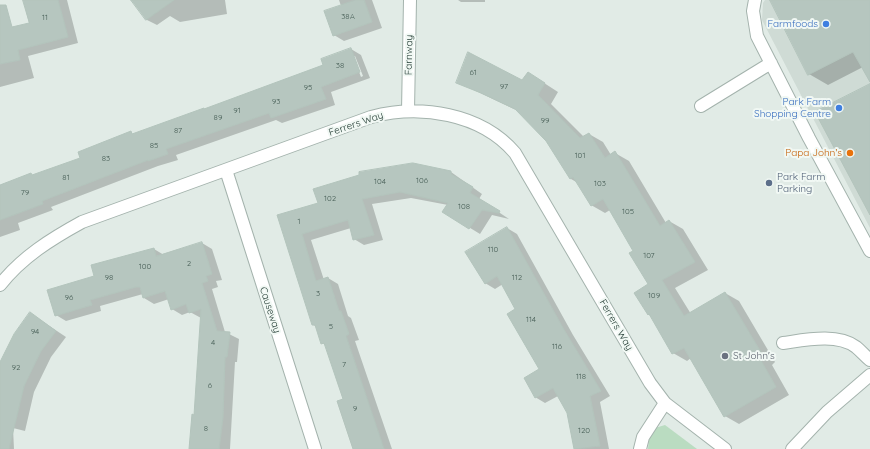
<!DOCTYPE html>
<style>
body{margin:0}
canvas{display:block;background:#e1ebe6}
</style>
<canvas width="870" height="449"></canvas>
<script>
const g = document.querySelector('canvas').getContext('2d');
g.lineJoin = 'round';
function fillPath(path, color) {
  g.fillStyle = color;
  g.fill(path, 'evenodd');
}
function strokePath(path, color, width, dash) {
  g.strokeStyle = color;
  g.lineWidth = width;
  g.lineCap = dash ? 'butt' : 'round';
  g.setLineDash(dash || []);
  g.stroke(path);
}
function write(font, color, halo, rows, align = 'center') {
  g.font = font + ' Quicksand,sans-serif';
  g.lineWidth = 4;
  g.setLineDash([]);
  g.textBaseline = 'middle';
  g.strokeStyle = halo;
  g.fillStyle = color;
  for (const [text, x, y, turn = 0] of rows) {
    g.save();
    g.translate(x, y);
    g.rotate((+turn || 0) * Math.PI / 180);
    g.textAlign = isNaN(turn) ? turn : align;
    if (halo) g.strokeText(text, 0, 0);
    g.fillText(text, 0, 0);
    g.restore();
  }
}
fillPath(new Path2D(`
 M765,0H870V228L762,20L763,3Z`), '#cfdbd5');
fillPath(new Path2D(`
 M665,425L697,449H648L649,440L655,428Z`), '#badcc1');
fillPath(new Path2D(`
 M23,0H67L78,43L28,56L34,78L0,87V32L30,24Z
 M132,0H225L227,14L180,22L170,16L157,25L147,20Z
 M339,0H372L382,28L344,41L334,35L341,6Z
 M458,0H485V2H461Z
 M781,0H870V80L863,67L828,85L809,74Z
 M351,49L361,55L370,78L331,92L335,105L282,123L276,120L176,155L178,160L158,166L51,207L53,210L18,223L20,230L0,237V194L81,159L131,133L134,135L205,110L324,65ZM353,56H355L363,76L361,77Z
 M541,81L558,92L551,104L584,137L589,134L603,142L611,155L615,153L629,161L666,223L669,221L683,229L708,270L675,288L691,314L725,293L739,301L775,362L772,365L789,395L739,424L725,416L691,358L687,361L673,353L651,316L648,314L649,285L635,251L610,210L605,213L591,205L578,183L571,179L547,140L518,111L457,82Z
 M451,172L482,194L479,199L509,219L492,215L480,234L444,212L448,205L411,198L372,204L383,240L364,245L354,239L351,228L311,240L324,280L328,278L338,284L348,316L351,318L359,340L355,341L392,449H354L344,400L326,345L322,343L316,326L313,325L279,215Z
 M507,228L517,234L573,335L610,396L600,402L609,449H575L568,413L558,396L545,403L535,397L541,370L516,309L503,284L495,289L485,283Z
 M202,243L212,249L222,280L216,281L218,287L212,289L225,332L239,339L237,362H235L230,449H190L195,416L201,318L190,312L182,315L172,309L169,299L154,304L144,298L143,294L100,306L101,311L66,321L56,315L95,276L154,249L164,255Z
 M30,313L66,337L51,357L34,392L25,431L13,428L14,449H0V364Z`), '#0003');
const building = new Path2D(`
 M23,0H58L68,37L18,50L20,60L0,64V5H6L12,27L29,23Z
 M131,0H174L146,20Z
 M356,0H364L372,22L333,36L324,11Z
 M770,0H870V82L853,52L808,75Z
 M351,48L360,72L321,87L326,99L271,118L269,113L166,149L168,154L148,161V160L42,201L43,204L0,220V185L31,173L32,175L80,158L78,152L131,131L132,134L204,108V109L323,65L321,59Z
 M468,52L522,80L528,72L545,83L538,95L580,138L589,133L605,158L615,151L660,226L669,220L695,262L662,280L684,316L725,292L762,354L759,357L776,387L724,417L684,348L672,354L649,314L648,315L634,293L648,284L629,253L633,251L603,199L591,206L573,177L570,179L546,141L515,109L481,93L456,83Z
 M870,84V215L815,112Z
 M413,163L451,171V174L473,187L470,193L500,211L499,213L482,210L469,229L442,212L448,203L400,192L362,199L374,235L353,240L348,220L302,234L316,281L328,277L339,311H341L349,334L346,336L384,449H353L337,401L343,399L324,343L321,344L315,325H312L277,215L318,203L313,189L359,175V172Z
 M507,227L563,328L601,391L590,396L600,446L574,449L567,413L553,388L535,398L524,378L539,369L507,314L515,309L497,276L485,284L465,252Z
 M202,242L212,274L206,276L208,281L202,283L217,331L230,332L227,357H225L223,417L219,449H189L192,414L194,415L201,309L189,313L186,304L171,310L165,291L143,298L140,287H136L90,300L92,305L55,316L47,290L94,276L91,265L154,248L156,256Z
 M30,312L56,331L41,351L24,386L9,449H0V362L14,334Z`);
fillPath(building, '#b6c6bf');
strokePath(building, '#b3c4bc', 1);
const minor = new Path2D(`
 M755,0L753,11L757,36L809,138L870,251
 M701,106L771,63
 M408,111L410,0
 M226,170L315,449
 M0,285C22,257 51,239 82,222L371,117C420,104 481,113 515,153L650,383L665,403L725,449
 M783,343C805,340 837,333 856,347C861,351 865,356 870,360
 M640,449L643,437L665,403
 M792,449L827,412L870,375`);
strokePath(minor, '#a4b3ad', 14);
strokePath(minor, '#fff', 12);
for (const [x, y, r, color] of [
 [826,24,4,"#3f7fe0"],
 [839,108,4,"#3f7fe0"],
 [850,153,4,"#e8710a"],
 [769,183,4,"#5c6f8a"],
 [725,356,4,"#6b7280"]
]) {
  const dot = new Path2D();
  dot.arc(x, y, r, 0, 2 * Math.PI);
  g.fillStyle = color;
  g.fill(dot);
  strokePath(dot, '#f1f8f4', 1.5);
}
write('8px', '#475e56', null, [
 ["38A",348,17],
 ["11",45,18],
 ["38",340,66],
 ["61",473,73],
 ["97",504,87],
 ["95",308,88],
 ["93",276,102],
 ["91",237,111],
 ["89",218,118],
 ["99",545,121],
 ["87",178,131],
 ["85",154,146],
 ["101",580,156],
 ["83",106,159],
 ["81",66,178],
 ["106",422,181],
 ["104",380,182],
 ["103",600,184],
 ["79",25,193],
 ["102",330,199],
 ["108",464,207],
 ["105",628,212],
 ["1",299,222],
 ["110",493,250],
 ["107",649,256],
 ["2",189,264],
 ["100",145,267],
 ["98",109,278],
 ["112",517,278],
 ["3",318,294],
 ["109",654,296],
 ["96",69,298],
 ["114",531,320],
 ["5",331,327],
 ["94",35,332],
 ["4",213,343],
 ["116",557,347],
 ["7",344,365],
 ["92",16,368],
 ["118",581,377],
 ["6",210,386],
 ["9",355,409],
 ["8",206,429],
 ["120",584,431]
]);
write('10px', '#366cbe', '#f1f8f4', [
 ["Farmfoods",818,24],
 ["Park Farm",831,102],
 ["Shopping Centre",831,114]
], 'right');
write('10px', '#223b33', '#f1f8f4', [
 ["Farnway",409,55,-89],
 ["Ferrers Way",356,124,-19],
 ["Causeway",270,310,72],
 ["Ferrers Way",616,325,60]
]);
write('10px', '#c56008', '#f1f8f4', [
 ["Papa John's",842,153]
], 'right');
write('10px', '#4e5e75', '#f1f8f4', [
 ["Park Farm",777,177],
 ["Parking",777,189]
], 'left');
write('10px', '#5b616d', '#f1f8f4', [
 ["St John's",733,356]
], 'left');
</script>
